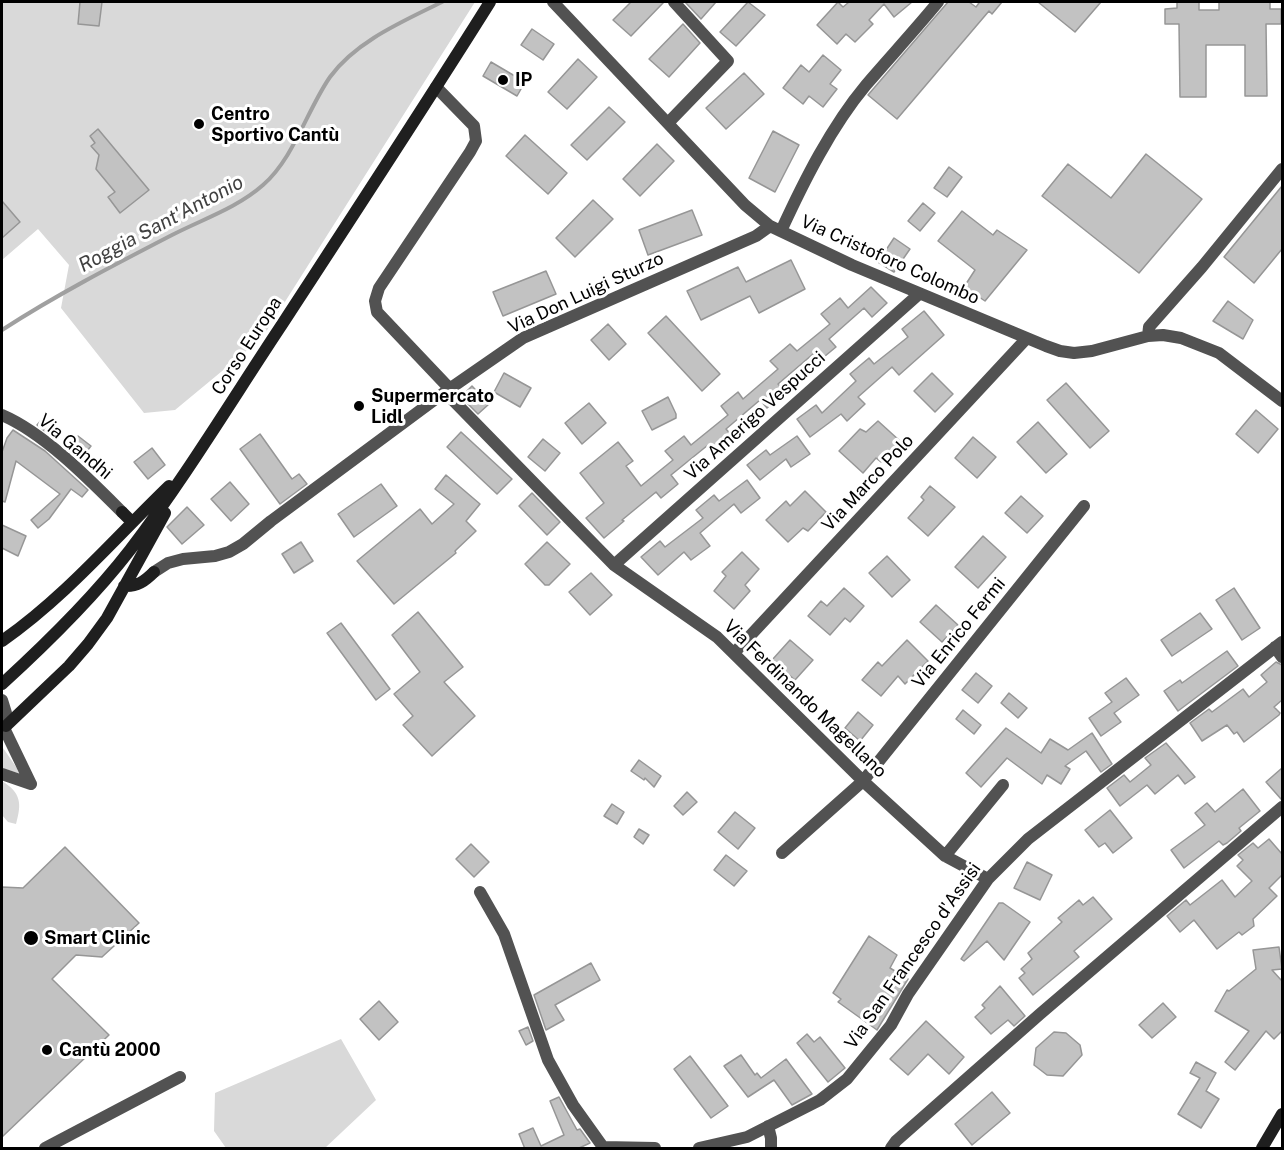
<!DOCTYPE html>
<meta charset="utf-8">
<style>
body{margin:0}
#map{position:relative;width:1284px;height:1150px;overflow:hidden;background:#fff;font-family:"Public Sans",sans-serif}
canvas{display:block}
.frame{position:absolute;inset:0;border:3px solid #000;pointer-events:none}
</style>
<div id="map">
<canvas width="1284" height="1150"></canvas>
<div class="frame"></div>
</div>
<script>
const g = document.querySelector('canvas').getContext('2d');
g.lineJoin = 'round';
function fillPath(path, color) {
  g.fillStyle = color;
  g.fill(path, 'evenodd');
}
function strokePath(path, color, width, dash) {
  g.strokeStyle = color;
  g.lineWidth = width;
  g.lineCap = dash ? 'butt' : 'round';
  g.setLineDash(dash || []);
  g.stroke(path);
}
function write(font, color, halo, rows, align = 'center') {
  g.font = font + ' "Public Sans",sans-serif';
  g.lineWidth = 6;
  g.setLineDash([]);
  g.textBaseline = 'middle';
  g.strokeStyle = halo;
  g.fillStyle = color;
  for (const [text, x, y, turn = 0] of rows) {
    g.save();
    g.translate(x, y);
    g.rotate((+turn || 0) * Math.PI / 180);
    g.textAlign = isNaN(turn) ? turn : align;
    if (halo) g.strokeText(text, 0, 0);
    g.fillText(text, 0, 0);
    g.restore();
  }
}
fillPath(new Path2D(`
 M2,2H475L262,338L175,410L144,413L61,308L69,265L38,229L2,260Z
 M3,748L21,774L2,768V750Z
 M2,781C21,793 22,803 16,824L8,822L2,815Z
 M341,1039L376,1100L325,1148H226L214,1131L215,1093Z`), '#d9d9d9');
strokePath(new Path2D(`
 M2,330C56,295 114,265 172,235C203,219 237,208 263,185C294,158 307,110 330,77C356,41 404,21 442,2`), '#a0a0a0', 4);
const building = new Path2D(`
 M80,2H102L99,26L78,24Z
 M631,2H664L631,36L613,20Z
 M685,2H716L701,19Z
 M748,2L765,15L736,46L720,32Z
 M838,2L843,7L849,2H912L894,17L884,4L869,20L873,24L855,42L846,34L837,44L817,25Z
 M948,2H969L976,7L979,3L977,2H1002L992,14L989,11L897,119L868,95Z
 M1038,2H1101L1075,32Z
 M1177,2H1199V10H1219V2H1270V9H1281V24H1266L1267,96H1245V45H1206V97H1180L1179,24H1165V9L1177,8Z
 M683,24L700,43L669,77L649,59Z
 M532,29L554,44L543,60L521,45Z
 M823,55L841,70L830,84L837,89L823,107L809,96L803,104L783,88L801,65L809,72Z
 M578,59L597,77L567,109L548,92Z
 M491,62L525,82L517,96L483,76Z
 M744,73L764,94L726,129L706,108Z
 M609,107L625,122L587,160L571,145Z
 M98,129L149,190L120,213L108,197L115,192L96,169L99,155L91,146L95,143L90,136Z
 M773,131L799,145L775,192L749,178Z
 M525,135L567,173L548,194L506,156Z
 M657,144L674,161L640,196L623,179Z
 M1146,154L1202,199L1139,273L1042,196L1068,164L1111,198Z
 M949,167L962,177L947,197L934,188Z
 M1282,186V249L1254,283L1224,257Z
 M593,200L613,219L575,257L556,238Z
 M2,201L20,222L2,238Z
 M923,203L935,213L920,231L908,221Z
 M692,210L702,235L648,255L639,230Z
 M962,211L993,235L997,230L1027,250L985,301L964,287L975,270L938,241Z
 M894,238L910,249L894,272L878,262Z
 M791,260L805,289L759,313L750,296L701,320L687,291L738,267L746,282Z
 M546,271L556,294L503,316L493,292Z
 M871,287L887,303L872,317L864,308L829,339L836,347L819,361L813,354L778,384L786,392L767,408L760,400L726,429L733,437L714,453L708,445L671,475L678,484L661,498L656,492L622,520L624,521L604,538L586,518L604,503L580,473L618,442L633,461L626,466L641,486L673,460L665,451L684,436L691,445L728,415L721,406L738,392L743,399L778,369L770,361L790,344L797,351L830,324L821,314L840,298L848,308Z
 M1228,301L1253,320L1243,339L1213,321Z
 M924,311L944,335L899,375L892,367L858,397L865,404L847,421L841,414L810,437L797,419L816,405L822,413L856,381L850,374L869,358L874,364L908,337L902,329Z
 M666,316L720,374L702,391L648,333Z
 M608,324L626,344L609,360L591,340Z
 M504,373L531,388L520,407L494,392Z
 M932,373L953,394L935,412L914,391Z
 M1066,383L1109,431L1090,448L1047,400Z
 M472,386L489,404L478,414L461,397Z
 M668,397L676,414V418L652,430L642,411Z
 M589,403L606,423L582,444L565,423Z
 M1256,410L1278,429L1258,453L1236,434Z
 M43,418L53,425L47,433L37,425Z
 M878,421L900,441L881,462L876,458L863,473L839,451L860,429L866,432Z
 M1038,422L1067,454L1046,473L1017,442Z
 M13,430L45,451L88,490L82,497L71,489L49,519L38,528L31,520L60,494L16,461L5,502L2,501V452L7,438Z
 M461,432L512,479L497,494L447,447Z
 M260,434L292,479L299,474L307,484L280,504L240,449Z
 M78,436L91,446L80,460L68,449Z
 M797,436L810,454L791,467L786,459L760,480L747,465L766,450L770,455Z
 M973,437L996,457L977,478L955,458Z
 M543,439L560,453L545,471L528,457Z
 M152,448L165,465L148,479L134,462Z
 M446,475L480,504L466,521L476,531L455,551L456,553L394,604L357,561L420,509L432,524L454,504L435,489Z
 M747,480L760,498L741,513L734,504L700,533L710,546L691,560L684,552L658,575L641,557L660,541L665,547L703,518L696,510L714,495L719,501Z
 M230,482L249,504L231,521L211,499Z
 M381,484L397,506L354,537L338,514Z
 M930,486L955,507L928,536L908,518L924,500L921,497Z
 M805,491L826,512L808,531L803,528L788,542L766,520L786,501L790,506Z
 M532,493L560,522L547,535L519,506Z
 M1021,496L1043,516L1027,533L1005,513Z
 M187,507L204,525L182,544L167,527Z
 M2,525L26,536L18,556L2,548Z
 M983,536L1006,557L978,588L955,567Z
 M301,542L313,561L294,573L282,554Z
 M547,542L570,564L549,585H545L525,564Z
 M742,552L759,569L745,585L750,591L734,609L714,591L726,576L722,572Z
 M887,556L910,580L892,597L869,573Z
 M591,573L612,595L590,615L569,592Z
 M844,588L864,606L850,622L845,618L830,635L808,616L821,601L827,606Z
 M1234,588L1260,628L1242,640L1216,600Z
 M936,605L958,625L942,642L920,622Z
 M418,612L463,667L444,682L475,716L432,756L403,725L413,716L394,694L420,672L392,635Z
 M1200,613L1212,629L1172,656L1161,640Z
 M341,623L390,689L376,700L327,633Z
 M790,640L813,660L795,680L772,660Z
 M907,640L928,661L905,684L898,676L881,696L862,680L878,662L882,666Z
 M1227,651L1238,666L1178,711L1164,691L1180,680L1182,683Z
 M1276,662L1282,665V700L1274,707L1280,713L1279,715L1244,742L1237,732L1234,734L1227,725L1202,741L1190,723L1209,709L1212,712L1243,689L1249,697L1267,682L1261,675Z
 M976,673L992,686L978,703L962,690Z
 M1126,678L1139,695L1114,713L1121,722L1101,736L1089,718L1112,702L1105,693Z
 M1009,693L1027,708L1018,718L1001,703Z
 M963,710L981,725L974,734L956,719Z
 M858,712L873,725L860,741L845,728Z
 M1006,728L1041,753L1050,739L1068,750L1092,733L1112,764L1101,772L1086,751L1065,766L1070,769L1061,784L1047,775L1042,784L1007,758L981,787L966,773Z
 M1166,743L1195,777L1185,784L1178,775L1155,794L1147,785L1120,806L1107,788L1124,775L1130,782L1151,765L1145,758Z
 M639,760L661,776L654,787L645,778L644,780L631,771Z
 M1282,768V799H1281L1266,782Z
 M1243,789L1260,811L1239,828L1241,831L1227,843L1223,845L1219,841L1184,868L1171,850L1205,825L1195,813L1207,803L1215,812Z
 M687,792L697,802L683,815L674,806Z
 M612,804L624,812L617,824L604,816Z
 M1110,810L1132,838L1113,853L1105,843L1099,847L1085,830Z
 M735,812L755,828L738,849L718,832Z
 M639,829L649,835L643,844L634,837Z
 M1269,839L1282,854V875L1269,888L1277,896L1253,919L1254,926L1242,935L1239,932L1217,949L1194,920L1180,932L1167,916L1186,900L1190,905L1222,880L1235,897L1252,881L1237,866L1243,860L1238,855L1253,843L1258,848Z
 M471,844L489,862L474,877L456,859Z
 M65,847L139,923L102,957L76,955L52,979L109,1035L2,1137V887L23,888Z
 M726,855L747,871L734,886L714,870Z
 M1027,862L1052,875L1040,900L1014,888Z
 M1093,897L1112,919L1074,951L1079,957L1033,995L1019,978L1025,973L1021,969L1032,959L1028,953L1062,922L1058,918L1079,900L1083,905Z
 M999,903H1003L1030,922L1004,960L987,941L964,961L961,959Z
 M869,936L897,955L890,968L908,979L877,1030L838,1002L841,999L833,993Z
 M1279,947L1282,969L1272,970L1282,981V1031L1274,1039L1266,1031L1235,1070L1225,1062L1249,1031L1215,1011L1227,990L1229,991L1256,969L1253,950Z
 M591,963L600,980L555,1005L564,1020L546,1030L534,995Z
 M1000,986L1025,1016L1014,1026L1008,1020L991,1034L975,1017L985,1008L982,1005Z
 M379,1001L398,1022L379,1040L360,1019Z
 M1163,1003L1176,1017L1152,1038L1139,1025Z
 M926,1021L964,1057L949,1074L928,1054L908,1075L890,1059Z
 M528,1027L533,1041L526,1045L519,1031Z
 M1054,1032L1066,1033L1080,1045L1082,1055L1063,1076L1047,1075L1034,1065L1036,1048Z
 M807,1034L814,1042L820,1037L845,1068L828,1082L797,1043Z
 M741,1055L755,1075L757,1073L761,1078L786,1059L812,1094L792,1105L774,1080L748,1097L724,1066Z
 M690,1056L728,1106L711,1118L674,1069Z
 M1196,1062L1216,1073L1206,1091L1219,1099L1201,1128L1178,1114L1200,1078L1190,1073Z
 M992,1092L1010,1113L972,1145L955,1124Z
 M559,1097L577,1130L580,1129L590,1143L577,1149H525L519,1134L533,1128L541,1146L564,1135L550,1101Z`);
fillPath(building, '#c2c2c2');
strokePath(building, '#969696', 1.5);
strokePath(new Path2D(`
 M553,2L745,205L770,226L852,265L1046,346L1060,351L1074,353L1092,351L1148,336L1163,335L1181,338L1219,353L1282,401
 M436,87L474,126L476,141L470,152L379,288L375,301L377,312L450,389
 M668,123L728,61L674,2
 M781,231C804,181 831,127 866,85C890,57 915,30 938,2
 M1148,336L1149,327L1202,267L1282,169
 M445,392L614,565L717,637L863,781L945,856L988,879
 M2,415C44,433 89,479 122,512
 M614,565L919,294
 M154,572L168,563L183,559L215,556L229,552L243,544L271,521L445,392L523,338L756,236L770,226
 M1275,647L1282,657
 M735,652L1027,338
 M2,700L6,713L5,733
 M5,730L31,784
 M2,774L31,784
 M782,853L863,781L1084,506
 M945,856L1003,785
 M480,892L504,934L548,1060L573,1105L603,1147L655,1148
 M768,1126L771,1138V1148
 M45,1148L180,1077
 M699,1148L747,1137L820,1100L847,1079L891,1025L908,994L988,879L1028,839L1282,642
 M891,1148L896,1141L1040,1014L1282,807`), '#525252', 12);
strokePath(new Path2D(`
 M122,512L132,522
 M124,586C137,587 145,581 154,572
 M2,641C65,597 114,539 169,486
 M2,684C47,643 92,599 130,550C184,479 230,403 279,329C350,220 421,112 490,2
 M6,726L69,666L88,644L107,618L165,513
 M1262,1148L1282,1114`), '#1f1f1f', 12);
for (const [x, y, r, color] of [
 [503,80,6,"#000"],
 [199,124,6,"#000"],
 [359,406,6,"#000"],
 [31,938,8,"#000"],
 [47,1050,6,"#000"]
]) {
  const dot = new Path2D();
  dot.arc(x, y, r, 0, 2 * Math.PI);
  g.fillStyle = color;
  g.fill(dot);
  strokePath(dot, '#fff', 2);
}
write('bold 18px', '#000', '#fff', [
 ["IP",515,80],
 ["Centro",211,114],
 ["Sportivo Cantù",211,135],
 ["Supermercato",371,396],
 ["Lidl",371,417],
 ["Smart Clinic",44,938],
 ["Cantù 2000",59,1050]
], 'left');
write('18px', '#000', '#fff', [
 ["Via Cristoforo Colombo",890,260,24],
 ["Via Don Luigi Sturzo",586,293,-25],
 ["Corso Europa",247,346,-57],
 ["Via Amerigo Vespucci",755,416,-42],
 ["Via Gandhi",75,447,40],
 ["Via Marco Polo",868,483,-47],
 ["Via Enrico Fermi",959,633,-51],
 ["Via Ferdinando Magellano",805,699,44],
 ["Via San Francesco d'Assisi",913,956,-55]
]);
write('italic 20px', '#414141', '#fff', [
 ["Roggia Sant'Antonio",161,224,-28]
]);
</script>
